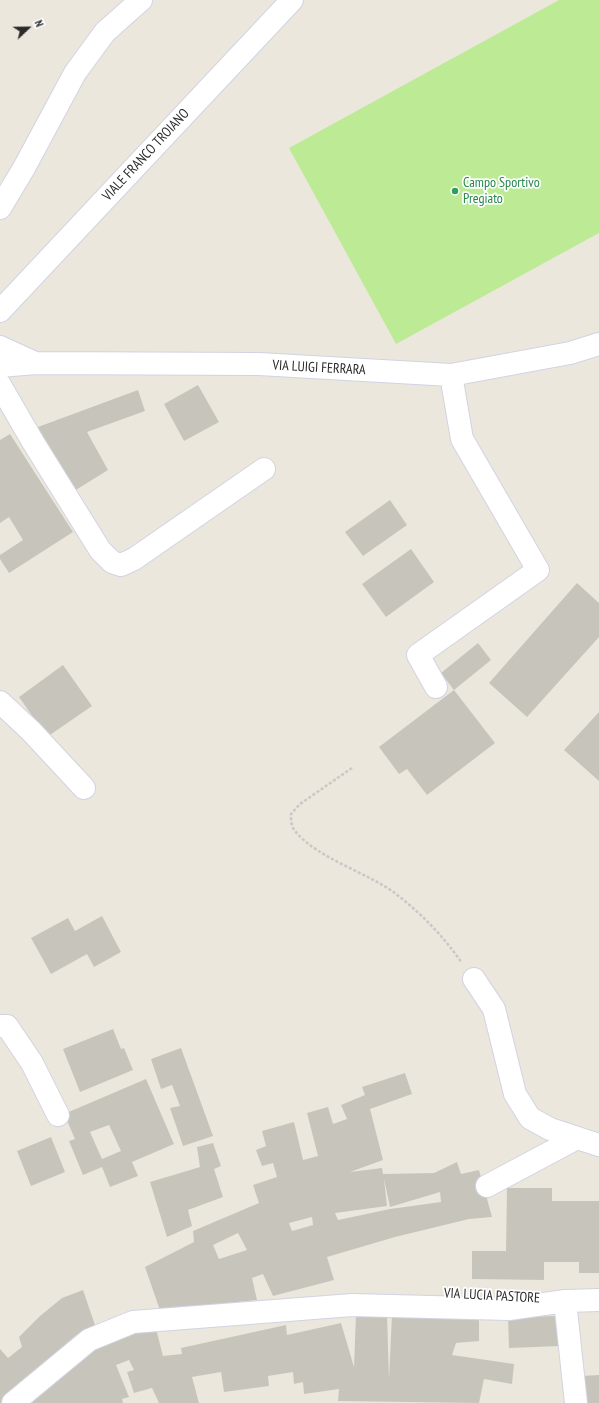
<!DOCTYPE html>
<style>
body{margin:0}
#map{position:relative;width:599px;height:1403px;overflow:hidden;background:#ece7dc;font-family:"PT Sans Narrow",sans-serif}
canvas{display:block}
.north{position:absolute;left:8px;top:8px;width:40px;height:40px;-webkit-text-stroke:3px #fff;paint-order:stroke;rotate:68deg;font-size:11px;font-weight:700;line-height:16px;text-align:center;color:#2a2a2a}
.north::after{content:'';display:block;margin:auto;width:14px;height:18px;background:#2a2a2a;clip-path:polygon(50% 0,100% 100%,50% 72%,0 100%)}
</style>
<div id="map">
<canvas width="599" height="1403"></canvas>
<div class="north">N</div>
</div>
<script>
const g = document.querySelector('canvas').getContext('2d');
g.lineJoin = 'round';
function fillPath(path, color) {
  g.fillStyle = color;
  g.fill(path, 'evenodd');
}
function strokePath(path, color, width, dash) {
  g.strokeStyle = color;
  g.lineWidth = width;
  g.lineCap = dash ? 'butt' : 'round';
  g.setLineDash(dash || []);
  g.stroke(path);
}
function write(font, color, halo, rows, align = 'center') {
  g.font = font + ' "PT Sans Narrow",sans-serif';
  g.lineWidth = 3.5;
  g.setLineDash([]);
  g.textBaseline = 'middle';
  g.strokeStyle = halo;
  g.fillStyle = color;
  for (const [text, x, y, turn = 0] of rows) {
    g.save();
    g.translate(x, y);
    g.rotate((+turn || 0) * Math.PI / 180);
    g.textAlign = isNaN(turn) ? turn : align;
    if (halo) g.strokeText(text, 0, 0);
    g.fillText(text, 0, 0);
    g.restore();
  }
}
fillPath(new Path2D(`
 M559,0H599V233L396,344L289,148Z`), '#bcea95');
fillPath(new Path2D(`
 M198,385L219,422L184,441L164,404Z
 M138,390L145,411L87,432L108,470L71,493L46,447L38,427Z
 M10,434L73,532L9,573L0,559V555L23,540L9,517L0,523V440Z
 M390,500L407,525L363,556L345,532Z
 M411,549L434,582L386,617L362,584Z
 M577,583L599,603V637L527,717L489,683Z
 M478,643L491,660L454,690L441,673Z
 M63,665L92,706L47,737L19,697Z
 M454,690L495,743L427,795L407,769L399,774L379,747Z
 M599,712V781L564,750Z
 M102,916L121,952L94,967L87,954L51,974L31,938L68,918L75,931Z
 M113,1029L121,1049L124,1048L133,1070L80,1092L63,1049Z
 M181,1048L213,1136L183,1146L170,1108L180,1106L172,1085L161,1089L151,1059Z
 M405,1073L412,1094L370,1109L383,1160L350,1172L382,1168L383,1174L434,1173L457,1162L461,1174L479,1170L492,1217L469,1219L395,1237L327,1257L334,1280L273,1296L263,1274L252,1278L257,1300L191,1307L162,1316L145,1267L194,1242L193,1231L259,1203L253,1185L277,1177L273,1163L262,1166L256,1150L266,1146L262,1131L294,1122L303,1160L318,1156L307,1113L328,1107L333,1124L347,1119L341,1105L365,1095L362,1087ZM384,1179L390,1207L440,1192L441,1202L390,1209L338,1220L335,1213L387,1206ZM312,1217L313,1225L292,1231L289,1223ZM238,1233L247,1250L219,1259L213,1245Z
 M146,1079L174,1144L132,1162L138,1176L110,1187L102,1167L83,1175L69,1141L75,1139L64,1114ZM109,1125L121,1151L102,1159L90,1132Z
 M51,1137L65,1172L31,1186L17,1151Z
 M213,1143L221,1166L214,1169L223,1197L188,1210L192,1226L167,1237L150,1182L200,1167L197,1147Z
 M507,1188H552V1201H599V1273H579V1262H544V1280L472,1279V1251H506Z
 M83,1290L96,1328L4,1403H0V1349L8,1358L22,1347L19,1337L40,1316L62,1298Z
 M387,1313L389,1379L392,1314L444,1319L479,1316V1341L456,1343L452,1355L514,1364L512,1384L484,1379L479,1403L338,1401L339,1389L304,1394L303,1382L294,1384L293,1372L268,1376L269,1386L224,1392L221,1372L192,1377L199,1403H159L152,1388L134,1393L127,1372L134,1370L129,1360L116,1365L129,1397L122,1399L123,1403H21L93,1343L155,1325L163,1356L182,1354L181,1348L286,1325L287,1335L341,1323L354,1367L356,1314Z
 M559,1316L560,1346L509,1348L508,1317Z
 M599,1375V1403H583L581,1376Z`), '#c7c5bb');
const minor = new Path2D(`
 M0,208L24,168L75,73L105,32L141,0
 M0,311L292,0
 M0,347L35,363
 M0,366L36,363L259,364L451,375L570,353L599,344
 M0,385L33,442L100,550L112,562L121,565L134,559L264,469
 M436,687L418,655L538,570L462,439L451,375
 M0,702L31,731L84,788
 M474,979L494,1009L515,1094L530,1118L550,1129L599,1145
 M0,1026H7L32,1063L58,1115
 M487,1186L577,1138
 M565,1301L576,1403
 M13,1403L89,1340L133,1322L352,1305L509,1309L565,1301L599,1300`);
strokePath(minor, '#d2d3e3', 24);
strokePath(new Path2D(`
 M352,768L300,804L291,814C291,820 291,826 295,831C318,859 367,872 396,894C422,914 443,936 462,963`), '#c8c8c8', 2.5, [3, 2]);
strokePath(minor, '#fff', 22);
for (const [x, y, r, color] of [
 [455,191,4,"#2e9e5b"]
]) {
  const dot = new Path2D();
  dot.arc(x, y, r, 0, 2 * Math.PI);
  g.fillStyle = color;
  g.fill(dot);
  strokePath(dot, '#fff', 1.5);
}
write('14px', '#2a2a2a', '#fff', [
 ["VIALE FRANCO TROIANO",146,155,-47],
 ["VIA LUIGI FERRARA",319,368,3],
 ["VIA LUCIA PASTORE",492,1296,3]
]);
write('14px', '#27864d', '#fff', [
 ["Campo Sportivo",463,183],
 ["Pregiato",463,199]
], 'left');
</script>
